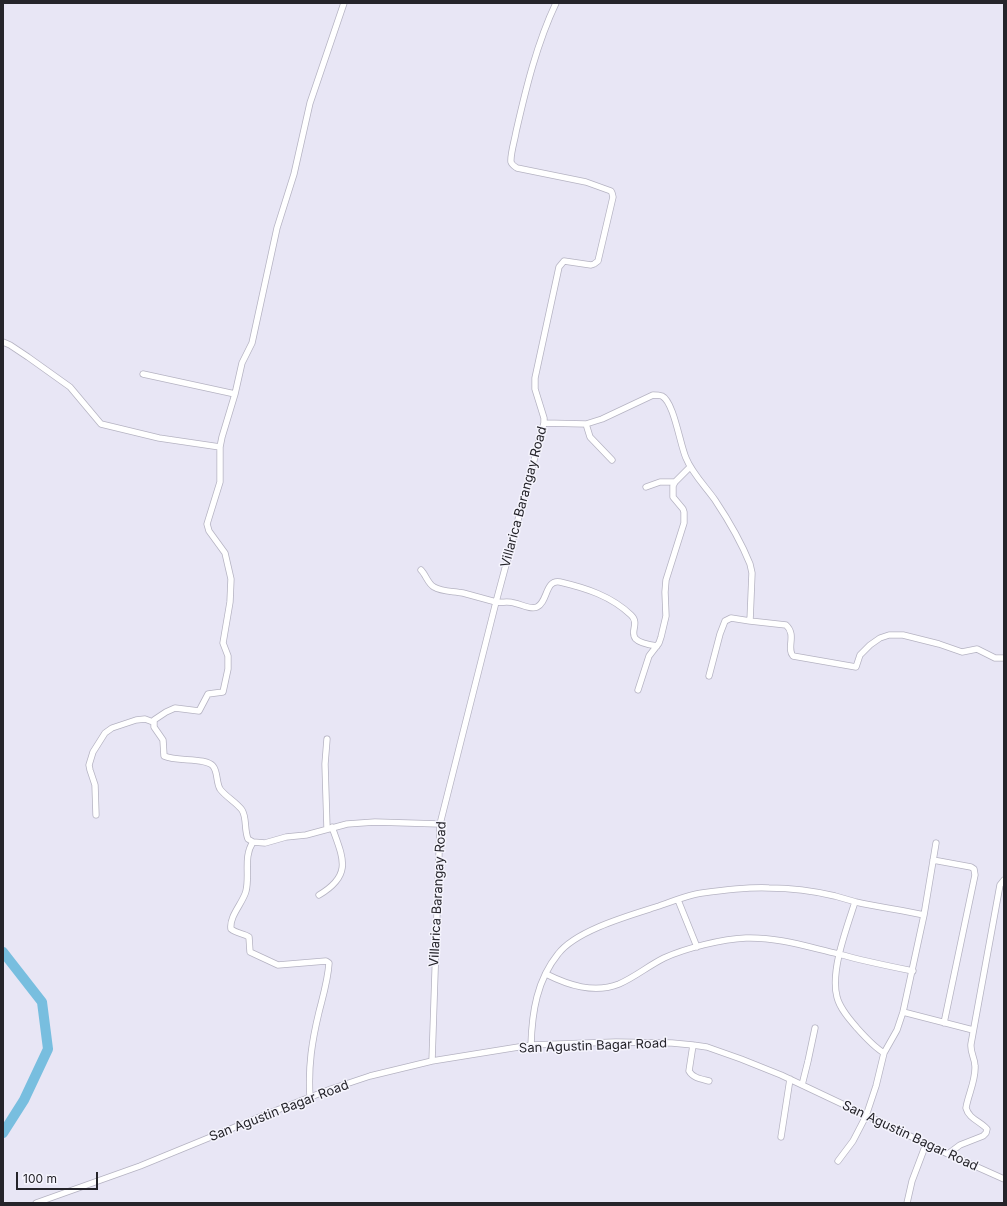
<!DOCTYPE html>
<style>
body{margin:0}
#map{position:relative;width:1007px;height:1206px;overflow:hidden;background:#e8e6f5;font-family:Inter,sans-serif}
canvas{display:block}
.frame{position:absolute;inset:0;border:4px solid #25242a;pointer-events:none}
.scale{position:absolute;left:16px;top:1172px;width:82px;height:18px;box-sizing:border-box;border:2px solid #25242a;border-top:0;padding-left:5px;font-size:12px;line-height:14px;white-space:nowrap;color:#25242a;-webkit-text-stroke:3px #f5f4fd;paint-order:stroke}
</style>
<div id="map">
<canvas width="1007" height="1206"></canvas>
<div class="frame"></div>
<div class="scale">100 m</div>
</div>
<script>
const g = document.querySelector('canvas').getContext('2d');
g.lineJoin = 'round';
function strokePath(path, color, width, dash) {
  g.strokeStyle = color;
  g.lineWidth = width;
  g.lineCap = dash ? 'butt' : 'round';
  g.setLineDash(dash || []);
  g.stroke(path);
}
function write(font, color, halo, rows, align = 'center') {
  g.font = font + ' Inter,sans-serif';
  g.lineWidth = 3;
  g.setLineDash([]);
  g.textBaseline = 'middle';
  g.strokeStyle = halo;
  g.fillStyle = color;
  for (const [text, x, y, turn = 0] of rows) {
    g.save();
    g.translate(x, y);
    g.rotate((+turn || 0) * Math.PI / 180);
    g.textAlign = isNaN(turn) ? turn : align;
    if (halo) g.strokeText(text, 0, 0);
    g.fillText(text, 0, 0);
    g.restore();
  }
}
strokePath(new Path2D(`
 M3,952L42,1002L48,1049L24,1100L3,1133`), '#78bedf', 10);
const street = new Path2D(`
 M344,3L310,103L294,174L277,228L252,343L242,363L235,394L222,437L220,447V482L207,524L209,531L225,553L231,579L230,602L223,643L228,656V669L223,692L208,694L199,711L175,708L166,712L154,720V727L163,740L164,756C176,762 206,757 213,766C218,772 216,782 220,789C226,797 236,802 242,810C247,818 244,829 248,839L253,842L265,843L286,837L306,835L347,824L375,822L440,824
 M3,342L10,345L28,357L70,387L101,424L159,438L220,447
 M143,374L235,394
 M544,423L586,424L602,419L653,395C656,395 659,395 662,396C674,402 680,445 686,458C692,473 705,486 715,500C727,518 742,544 750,564L752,573L750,621L786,625C797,635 786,648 793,656L856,667L860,655L870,645L880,638L889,635H903L939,644L962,652L977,649L995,658H1004
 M586,424L590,437L612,460
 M646,487L660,482H675
 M421,570C426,575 428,584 434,587C442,592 454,591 463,593C474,596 485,599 496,602C502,603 508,601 514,603C521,604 530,610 537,607C548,602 545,579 560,582C586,588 611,596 631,615C644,627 616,640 657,646
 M709,676L720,634L725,621L731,618L750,621
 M638,690L649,656L659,643L661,637L666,616L665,592L666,580L684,523V512L683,509L673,497V486L675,482L690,467
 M327,739L325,764L327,828
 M96,815L95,785L90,770L89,765L93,752L105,733L112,728L136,720L145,719L153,722
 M253,842C243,857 250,875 246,891C243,903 229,916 231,929C237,934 244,933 249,937L250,952L278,965L326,961L329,963C328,980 323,996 319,1012C312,1041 308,1066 310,1097
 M933,860L971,867L974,869L975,875L944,1023
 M319,895C353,875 343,858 332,827
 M678,900L697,947
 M855,902C847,927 830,971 837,997C840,1009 850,1020 857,1028C865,1037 874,1047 884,1053
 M546,974C568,985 594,994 619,984C635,977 648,966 664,958C686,948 722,939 746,938C778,937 808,947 839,954C863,961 888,966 913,971
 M903,1012L973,1030
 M531,1045C532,1012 537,980 558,954C576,930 631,915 659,906C673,901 688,895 702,893C724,890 747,887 769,888C790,888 814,891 835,896C842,898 849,900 856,902C878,907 901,910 924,915
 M693,1045L689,1071C693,1078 701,1079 709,1081
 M432,1061L440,824L496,602L544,423V418L535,389V378L559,267L564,261L591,265L594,264L598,261L613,197L612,193L611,191L586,182L517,168C514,166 512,165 511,162C510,155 515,139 516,132C526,88 537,43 556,3
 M802,1085L808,1061L815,1028
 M781,1137L790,1079
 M948,1154L960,1145L983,1136L986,1133L987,1129C980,1121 969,1119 966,1108C968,1095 976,1080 975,1066C975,1058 970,1053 971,1044L1000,885L1004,880
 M838,1161L853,1141L866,1116L876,1086L884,1053L897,1030L903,1012L924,915L936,843
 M36,1203L140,1166L267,1114L331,1089L370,1076L432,1061L531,1045L616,1042L672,1043L693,1045L707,1047L741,1059L781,1075L948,1154L1004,1179
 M907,1203L912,1181L926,1144`);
strokePath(street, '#b5b3c2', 7);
strokePath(street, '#fff', 5.5);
write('13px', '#25242a', '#f5f4fd', [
 ["Villarica Barangay Road",524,497,-75],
 ["Villarica Barangay Road",438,894,-87],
 ["San Agustin Bagar Road",593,1046,-2],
 ["San Agustin Bagar Road",279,1111,-21],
 ["San Agustin Bagar Road",910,1136,25]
]);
</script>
